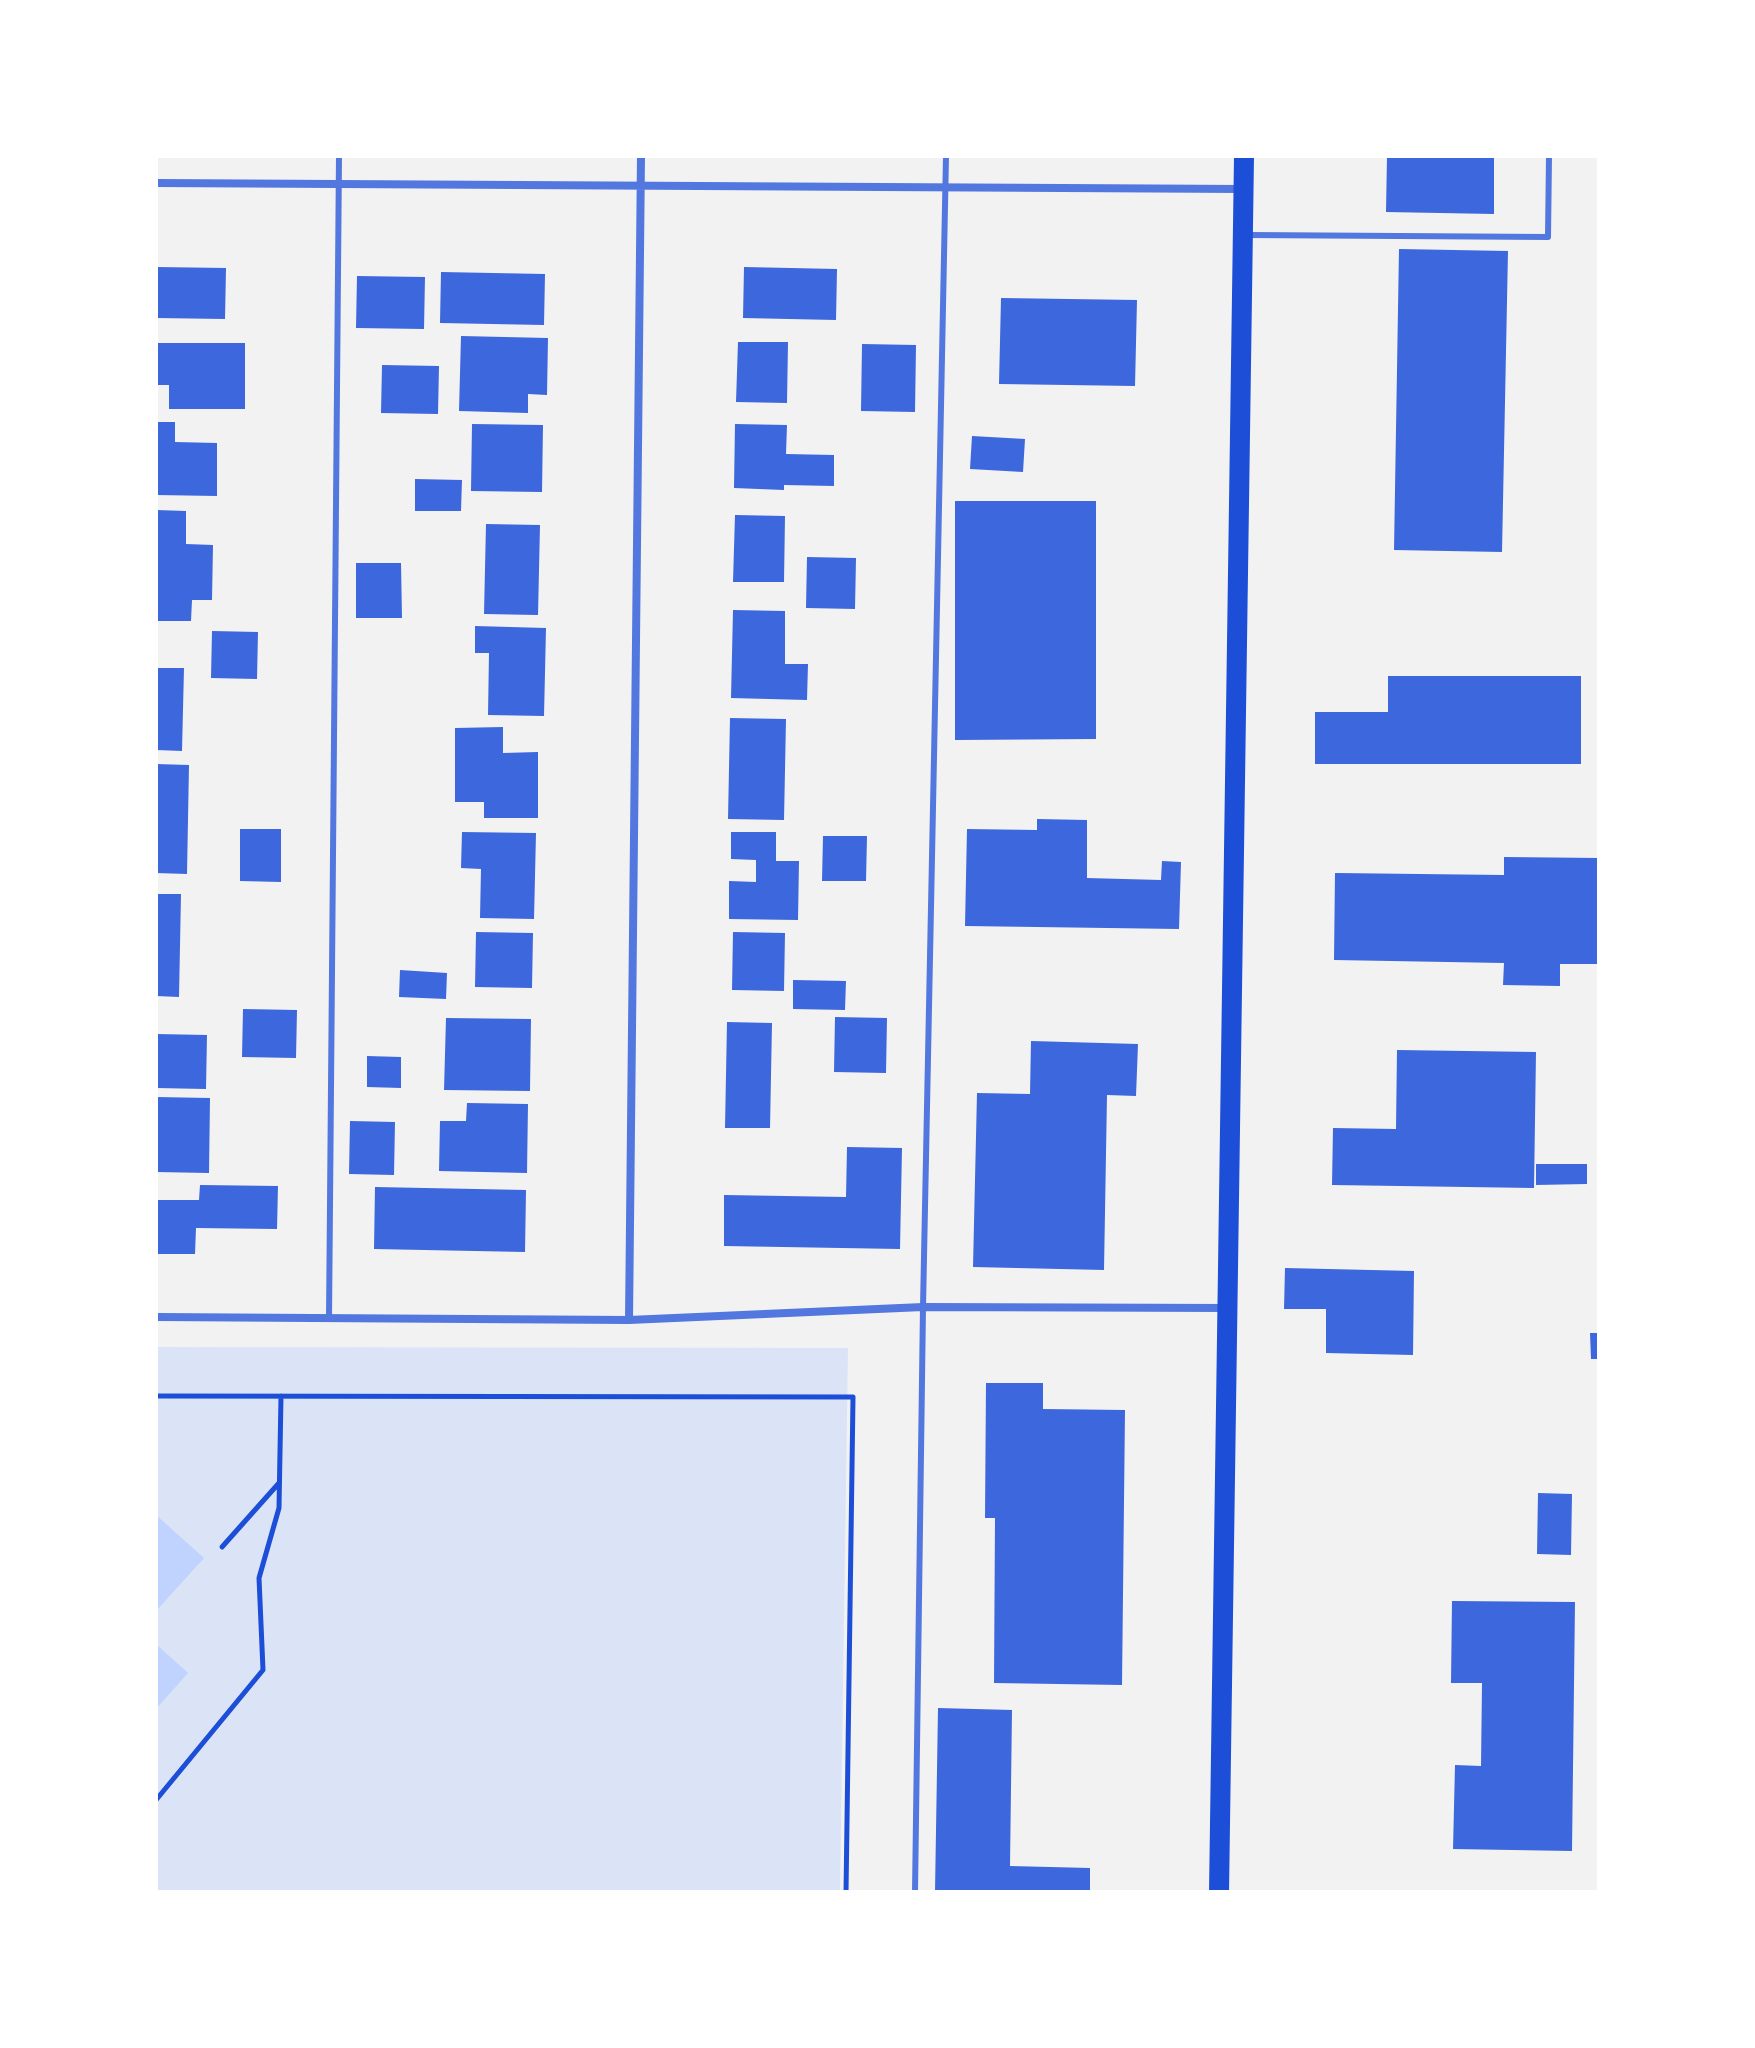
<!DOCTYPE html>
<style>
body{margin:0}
#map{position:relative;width:1755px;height:2048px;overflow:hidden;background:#f2f2f2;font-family:Quicksand,sans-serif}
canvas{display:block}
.frame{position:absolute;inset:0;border:158px solid #fff;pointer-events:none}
</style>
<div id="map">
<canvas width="1755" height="2048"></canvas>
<div class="frame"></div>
</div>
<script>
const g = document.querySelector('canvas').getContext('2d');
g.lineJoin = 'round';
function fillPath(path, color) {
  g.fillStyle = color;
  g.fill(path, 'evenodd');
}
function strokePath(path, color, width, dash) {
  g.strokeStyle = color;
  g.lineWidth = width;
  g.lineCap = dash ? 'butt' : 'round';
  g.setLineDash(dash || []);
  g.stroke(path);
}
fillPath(new Path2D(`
 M156,1347L848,1348L840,1892H156Z`), '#dbe4f7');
fillPath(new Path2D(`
 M156,1515L204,1558L156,1611Z
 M156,1644L188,1673L156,1709Z`), '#bfd3fe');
fillPath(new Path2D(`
 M1387,156H1494V214L1386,212Z
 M1399,249L1508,251L1502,552L1394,550Z
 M156,267L226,268L225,319L156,318Z
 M744,267L837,269L836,320L743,318Z
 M441,272L545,274L544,325L440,323Z
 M357,276L425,277L424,329L356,328Z
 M1001,298L1137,300L1135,386L999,384Z
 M461,336L548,338L547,395L528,394V413L459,411Z
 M738,342H788L787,403L736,402Z
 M156,343H245V409H169V385H156Z
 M862,344L916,345L915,412L861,411Z
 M382,365L439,366L438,414L381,413Z
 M156,422H175V442L217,443V496L156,495Z
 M472,424L543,425L542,492L471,491Z
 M735,424L787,425L786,454L834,455V486L784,485V490L734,488Z
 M972,436L1025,439L1023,472L970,469Z
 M415,479L462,480L461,511H415Z
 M955,501H1096V739L955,740Z
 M156,510L186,511V544L213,545L212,600H192L191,621H156Z
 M735,515L785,516L784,582H733Z
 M486,524L540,525L538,615L484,614Z
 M807,557L856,558L855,609L806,608Z
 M356,563H401L402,618H356Z
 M733,610L785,611V664H808L807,700L731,698Z
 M475,626L546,628L544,716L488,715L489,653H475Z
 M212,631L258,632L257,679L211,678Z
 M156,668H184L182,751L156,750Z
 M1388,676H1581V764H1315V712H1388Z
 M730,718L786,719L784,820L728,819Z
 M503,727V753L538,752V818H484V802H455V728Z
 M156,764L189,765L187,874L156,873Z
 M1037,819L1087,820V878L1161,880L1162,861L1181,862L1179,929L965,926L967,829L1037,830Z
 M240,829H281V882L240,881Z
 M462,832L536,833L534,919L480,918L481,869L461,868Z
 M731,832H776V861H799L798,920L729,919V881L756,882V860L731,859Z
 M823,836H867L866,881H822Z
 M1504,857L1599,858V964H1560V986L1503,985L1504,963L1334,960L1335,873L1504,875Z
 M156,894H181L179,997L156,996Z
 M476,932L533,933L532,988L475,987Z
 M733,932L785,933L784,991L732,990Z
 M400,970L447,973L446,999L399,997Z
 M793,980L846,981L845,1010L793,1009Z
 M243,1009L297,1010L296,1058L242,1057Z
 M835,1017L887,1018L886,1073L834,1072Z
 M446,1018L531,1019L530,1091L444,1090Z
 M727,1022L772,1023L770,1128H725Z
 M156,1034L207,1035L206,1089L156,1088Z
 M1031,1041L1138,1044L1136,1096L1107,1095L1104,1270L973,1267L977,1093L1030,1094Z
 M1397,1050L1536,1052L1534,1188L1332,1185L1333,1128L1396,1129Z
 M367,1056L401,1057V1088L367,1087Z
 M156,1097L210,1098L209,1173L156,1172Z
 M467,1103L528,1104L527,1173L439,1171L440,1121H466Z
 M350,1121L395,1122L394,1175L349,1174Z
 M847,1147L902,1148L900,1249L724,1246V1195L846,1197Z
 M1536,1164H1587V1184L1536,1185Z
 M200,1185L278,1186L277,1229L196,1228L195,1254H156V1200H199Z
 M375,1187L526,1190L525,1252L374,1249Z
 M1285,1268L1414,1271L1413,1355L1326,1353V1309H1284Z
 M1590,1333H1599V1359H1591Z
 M986,1383H1043V1409L1125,1410L1122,1685L994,1683L995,1518H985Z
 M1538,1493L1572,1494L1571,1555L1537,1554Z
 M1452,1601L1575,1602L1572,1851L1453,1849L1455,1765L1481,1766L1482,1683H1451Z
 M938,1708L1012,1710L1010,1866L1090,1868V1892H935Z`), '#3d67dc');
strokePath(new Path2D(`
 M156,1396L853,1397L846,1892
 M222,1547L279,1483
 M156,1800L263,1670L259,1578L279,1508L281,1396`), '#1d4ed8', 5);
strokePath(new Path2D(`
 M1248,235L1548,237L1549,156
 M329,1319L339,156
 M915,1892L923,1307L946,156`), '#5277de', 6);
strokePath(new Path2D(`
 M156,183L1243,189
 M156,1317L629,1320L923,1307L1227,1308
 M629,1320L641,156`), '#5277de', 8);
strokePath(new Path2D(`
 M1219,1892L1244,156`), '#1d4ed8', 20);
</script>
